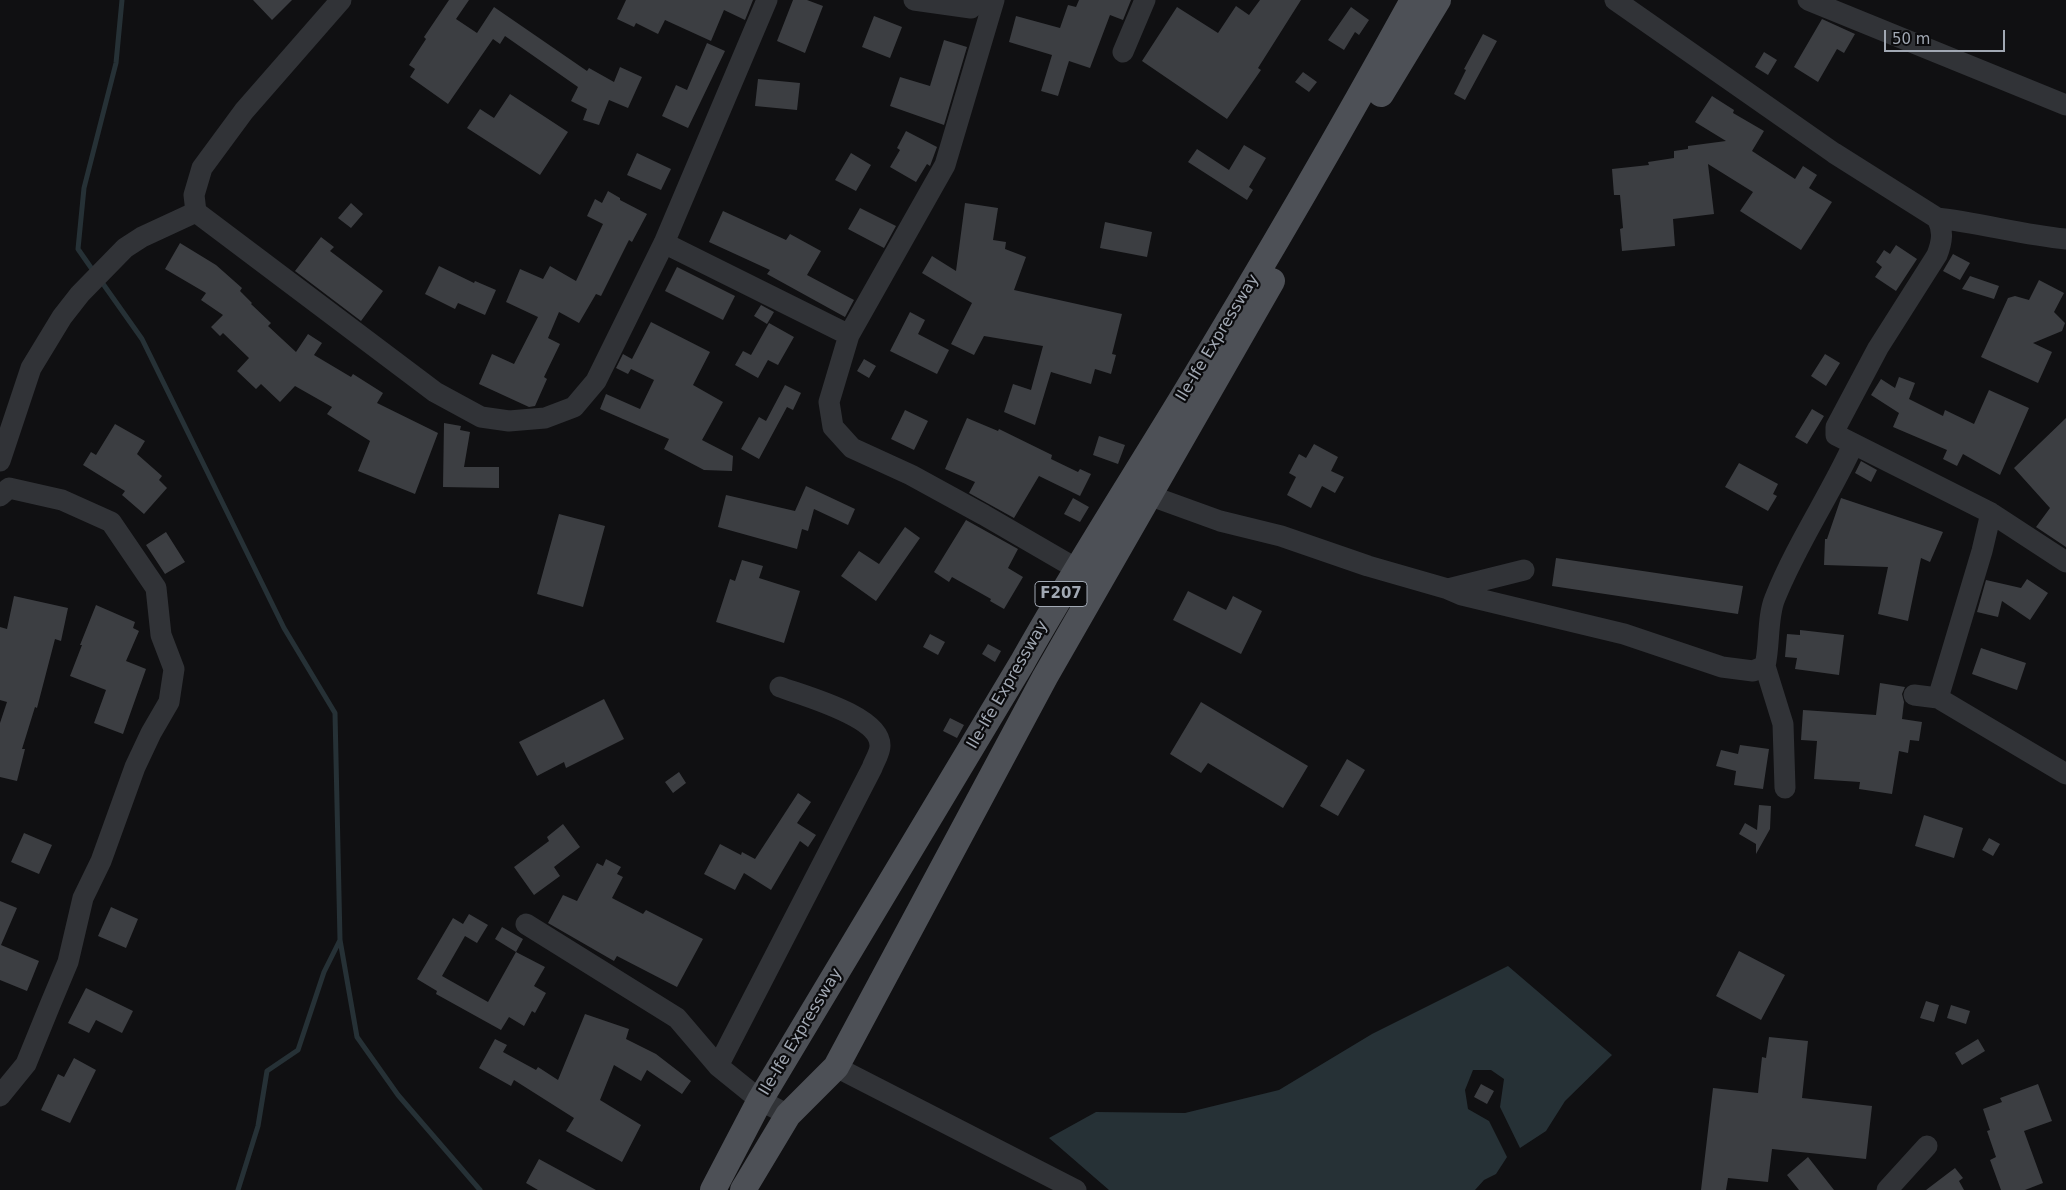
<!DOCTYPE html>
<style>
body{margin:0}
#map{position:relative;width:2066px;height:1190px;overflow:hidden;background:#101012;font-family:"DejaVu Sans",sans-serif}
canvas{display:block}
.scale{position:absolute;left:1884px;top:30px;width:121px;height:22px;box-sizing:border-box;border:2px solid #a1a8b3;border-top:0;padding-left:6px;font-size:15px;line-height:18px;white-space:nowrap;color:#a1a8b3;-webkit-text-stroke:4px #0b0b0d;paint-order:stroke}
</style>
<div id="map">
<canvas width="2066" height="1190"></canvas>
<div class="scale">50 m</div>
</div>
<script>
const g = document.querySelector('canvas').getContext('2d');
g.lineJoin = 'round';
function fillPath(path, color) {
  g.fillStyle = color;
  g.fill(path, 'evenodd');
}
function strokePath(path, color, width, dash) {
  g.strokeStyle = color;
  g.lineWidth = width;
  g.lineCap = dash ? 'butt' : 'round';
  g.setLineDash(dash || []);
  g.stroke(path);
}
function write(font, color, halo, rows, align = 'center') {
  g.font = font + ' "DejaVu Sans",sans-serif';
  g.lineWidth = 4.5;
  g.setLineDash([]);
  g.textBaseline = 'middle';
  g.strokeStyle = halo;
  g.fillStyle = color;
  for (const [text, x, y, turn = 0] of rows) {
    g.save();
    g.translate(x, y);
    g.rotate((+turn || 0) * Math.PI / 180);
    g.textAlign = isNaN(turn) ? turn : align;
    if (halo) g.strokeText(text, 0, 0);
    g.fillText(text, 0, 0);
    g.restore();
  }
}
fillPath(new Path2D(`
 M1508,966L1612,1055L1565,1101L1546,1131L1520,1148L1500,1107L1504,1079L1491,1070H1473L1465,1090L1468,1109L1489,1121L1507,1157L1496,1174L1484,1180L1475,1190H1109L1049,1138L1096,1112L1185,1113L1279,1090L1372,1034Z`), '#263136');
strokePath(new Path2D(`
 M94,272L78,249L84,188L116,63L122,0
 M101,281L142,339L284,628L335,713L340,940L357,1037L398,1095L480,1190
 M238,1190L258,1126L267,1071L298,1050L324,972L340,940`), '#263136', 5);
fillPath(new Path2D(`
 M253,0H292L272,20Z
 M449,0H469L456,19L477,33L494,7L587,71L589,68L614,82L620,67L642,77L628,108L609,100L599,125L583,120L587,109L571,101L578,87L505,36L500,44L493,39L448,104L410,77L415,69L409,65L426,39L424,37Z
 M626,0H753L745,20L724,10L711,41L665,20L658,34L636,23L634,27L617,19Z
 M793,0H807L823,6L805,53L777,41Z
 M1079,0H1131L1123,20L1110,15L1090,68L1069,61L1058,96L1041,91L1052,55L1009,42L1016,16L1060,28L1068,5L1076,7Z
 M1260,0H1301L1258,68L1261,70L1227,119L1142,61L1177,7L1218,33L1236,6L1249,15Z
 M1351,7L1369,20L1359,35L1355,32L1344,50L1328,40Z
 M874,16L902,27L890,58L862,47Z
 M1822,19L1855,34L1844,53L1837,49L1818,82L1794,67Z
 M1483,34L1497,41L1465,100L1454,94L1466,70L1464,69Z
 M944,40L967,47L944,125L890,106L900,77L930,86Z
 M707,43L725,51L688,128L662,116L676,85L687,90Z
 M1764,52L1777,60L1768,75L1755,67Z
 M1303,72L1317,82L1309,92L1295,82Z
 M758,79L800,83L797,110L755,106Z
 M510,94L568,132L540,175L467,128L480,109L494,118Z
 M1712,96L1734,110L1733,113L1764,131L1752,151L1795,179L1803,166L1817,175L1809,188L1832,202L1801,250L1740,211L1753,192L1708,164L1714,214L1673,219L1675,246L1622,251L1620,229L1623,228L1620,195H1614L1612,169L1649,165L1648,162L1674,158V151L1688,149V146L1726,141L1695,122Z
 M906,131L937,147L930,166L927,164L916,182L890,167L900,150L897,148Z
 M1244,145L1266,158L1249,187L1253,190L1247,200L1188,162L1197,149L1229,170Z
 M637,153L671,169L661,190L627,175Z
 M851,153L871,165L856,191L835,180Z
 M608,191L620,198V200L647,214L632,242L629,240L601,296L596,294L579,323L559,312L548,338L560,344L544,377L547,379L535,406L529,407L479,384L492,354L514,364L538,317L506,302L520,269L543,279L550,266L576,281L603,224L587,216L595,199L602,203Z
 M351,203L363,214L351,228L338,218Z
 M965,203L998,208L993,240L1006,242L1005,249L1026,257L1014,290L1122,314L1112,354L1116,355L1111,374L1095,369L1091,384L1051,372L1035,425L1004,412L1013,384L1031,390L1043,346L984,336L974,355L951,344L972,303L922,273L932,256L956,271Z
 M860,208L896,226L884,248L848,229Z
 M723,211L786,240L790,234L821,251L807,275L854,300L845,317L767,274L770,270L709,242Z
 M1105,222L1152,232L1147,257L1100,248Z
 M321,237L334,247L330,251L383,291L361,321L295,271Z
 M180,243L216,265L242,288L240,291L252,303L251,304L271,323L268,326L296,352L308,334L322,343L314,355L351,377L353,374L383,393L377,403L438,433L415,494L358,471L370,441L327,414L332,407L295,386L280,402L261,384L256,389L237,371L249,358L223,333L220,336L211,327L223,315L201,300L206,293L165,269Z
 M1896,245L1917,259L1896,291L1875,277L1882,267L1876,262L1884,250L1890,254Z
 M1953,254L1970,263L1960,280L1943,271Z
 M439,266L474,283L475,281L496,290L485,315L458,303L455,309L425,294Z
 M677,267L735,296L723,320L665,291Z
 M1970,276L1999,286L1994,299L1962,289Z
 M2039,280L2064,293L2054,312L2065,323L2062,331L2033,343L2052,352L2038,383L1981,357L2008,298L2015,296L2029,300Z
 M761,305L774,312L767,324L754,316Z
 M910,312L925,320L918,334L949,350L937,374L890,351Z
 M651,322L710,352L693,385L723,402L702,440L733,456L732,471L704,470L664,449L669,439L600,409L606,394L640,409L654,380L631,369L628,374L616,368L623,354L632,359Z
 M769,323L794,337L778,365L768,360L758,378L735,365L743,351L751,355Z
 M1825,354L1840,363L1826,386L1811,376Z
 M864,359L876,366L869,378L857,371Z
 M1899,377L1915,383L1909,399L1943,416L1945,410L1974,424L1989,390L2029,408L2000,475L1963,454L1957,466L1943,459L1947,450L1893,427L1899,413L1871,395L1881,379L1895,388Z
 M785,385L801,393L793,410L787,407L759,459L741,449L759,417L766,421Z
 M1812,409L1824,416L1807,444L1795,437Z
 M905,410L928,421L914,450L891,439Z
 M967,418L998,431L999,429L1052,455L1051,459L1078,472L1080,469L1091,474L1080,496L1039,476L1014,518L969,493L975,482L945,469Z
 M2066,418V547L2036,527L2050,508L2014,468Z
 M444,423L461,426L460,430L470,432L464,467H499V488L443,487Z
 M115,424L145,441L137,454L162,476L159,480L167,488L144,514L122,495L125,491L83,465L91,452L96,455Z
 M1099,436L1125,445L1118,464L1093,455Z
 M1314,444L1338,457L1331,471L1344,477L1335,493L1322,486L1311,508L1287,495L1296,477L1289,473L1299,454L1306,458Z
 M1861,461L1877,470L1871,482L1855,473Z
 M1739,463L1778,484L1773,494L1777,496L1768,511L1725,487Z
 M806,486L855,509L848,525L814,509L808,531L802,529L797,549L718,527L726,495L795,511Z
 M1073,498L1089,507L1080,522L1064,514Z
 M1841,498L1943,532L1930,562L1921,558L1908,621L1878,614L1888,567L1824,565L1825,539H1827Z
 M559,514L605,526L583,607L537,594Z
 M966,520L1018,549L1008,568L1023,577L1004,609L990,601L991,599L952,577L949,582L934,572Z
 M905,527L920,538L876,601L841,576L859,551L879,564Z
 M166,532L185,562L165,574L146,545Z
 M1556,558L1743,586L1738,614L1552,586Z
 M742,560L763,566L759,578L800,591L784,643L716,622L730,579L735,581Z
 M2027,579L2048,593L2030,620L2002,601L1998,617L1977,612L1986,580L2021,588Z
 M1188,591L1226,610L1233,596L1262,611L1241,654L1173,620Z
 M14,596L68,608L61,641L55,639L37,708L35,707L22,749H25L17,781L0,777V723L7,702L0,700V627L7,629Z
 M96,605L135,622L133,628L139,631L126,661L146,669L123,734L94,723L106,690L70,676L82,645H80Z
 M1800,630L1844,635L1839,675L1795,669L1797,658L1785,657L1787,634L1800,635Z
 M930,634L945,642L938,655L923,647Z
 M988,644L1001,651L995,662L982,654Z
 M1981,648L2026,663L2017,690L1972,674Z
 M1880,683L1905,687L1902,694L1904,702L1902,719L1922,722L1919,741L1910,740L1908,753L1899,751L1892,794L1859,789L1860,782L1814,779L1817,741L1801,740L1803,710L1876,715Z
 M604,699L624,739L566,768L564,762L537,776L519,742Z
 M1201,702L1308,766L1283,808L1208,763L1201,773L1170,754Z
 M950,718L964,725L957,738L943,731Z
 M1740,745L1769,749L1763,789L1734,785L1736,771L1716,766L1721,750L1738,754Z
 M1347,759L1365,770L1338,816L1320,806Z
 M679,772L686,783L673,793L665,782Z
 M798,793L811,802L797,823L816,835L808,847L800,841L771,890L744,873L735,890L704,874L720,844L741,855L742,852L755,859Z
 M1759,805L1771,806L1770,829L1756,854V844L1739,834L1745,823L1757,830Z
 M1924,815L1963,828L1954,858L1915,846Z
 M563,824L580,847L554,867L560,876L534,895L514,867L549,841L547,837Z
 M24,833L52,845L39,874L11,862Z
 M1989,838L2000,844L1993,856L1982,850Z
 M606,859L621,867L617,874L623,877L612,898L643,914L646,910L703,939L677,987L617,956L614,961L548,923L563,895L577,901L597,863L603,866Z
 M0,901L17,908L1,945L39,961L27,991L0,980Z
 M111,907L138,919L126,948L98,936Z
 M469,914L488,925L477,943L465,936L442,976L488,1002L516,952L495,939L502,927L523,939L516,952L545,967L534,986L546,993L535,1013L532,1011L524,1026L509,1017L501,1030L436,994L437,991L417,979L453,918L463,924Z
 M1739,951L1785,975L1761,1020L1716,996Z
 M86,988L133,1011L122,1033L96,1020L89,1033L68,1023Z
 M1926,1001L1939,1005L1934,1022L1920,1018Z
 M1951,1005L1970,1011L1966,1024L1947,1018Z
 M585,1014L629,1029L626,1039L656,1054L691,1081L682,1094L647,1070L641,1081L614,1065L600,1100L641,1125L622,1162L566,1131L574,1118L514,1080L511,1086L479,1068L495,1039L507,1045L503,1052L536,1070L538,1067L558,1080Z
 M1769,1037L1808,1041L1802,1098L1872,1106L1866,1159L1772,1149L1768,1182L1728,1178L1726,1190H1701L1713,1088L1758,1093L1762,1057L1766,1058Z
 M1978,1039L1985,1051L1962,1065L1955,1053Z
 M74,1058L96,1070L70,1123L41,1110L58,1074L64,1077Z
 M1481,1084L1494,1091L1487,1104L1474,1097Z
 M2038,1084L2052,1121L2024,1131L2043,1183L2025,1190H2001L1990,1160L1996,1157L1987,1131L1990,1130L1983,1109L2002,1102L2000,1098Z
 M1808,1157L1834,1190H1799L1787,1175Z
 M539,1159L596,1190H538L526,1183Z
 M1955,1168L1963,1178L1959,1181L1964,1190H1926Z`), '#3c3e42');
strokePath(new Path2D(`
 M914,0L971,8L977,0
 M1615,0L1834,153L1937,218C1944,231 1942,242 1937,255L1878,348L1836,427V435L1991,513L2066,562
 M1808,0L2066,105
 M1123,52L1145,0
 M196,212L435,392L481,417L509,421L545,418L574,407L596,381L664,243L767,0
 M1937,218C1981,223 2023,235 2066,239
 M664,243L849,335L829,402L833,427L852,448L911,475L984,515L1077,569
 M849,335L945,165L994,0
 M0,461L31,368L62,317L80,294L125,248L142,237L196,212L194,195L202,168L244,111L341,0
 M0,496L9,488L62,500L111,522L156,588L161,635L174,669L169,702L151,733L135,767L101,861L83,898L68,962L50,1005L26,1064L0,1096
 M1151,496L1220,521L1281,536L1368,566L1448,589L1524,570
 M1448,589L1462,595L1624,634L1722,667L1753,671L1765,666C1770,645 1767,617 1775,598C1796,545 1829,497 1853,445
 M1765,666L1783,724L1785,788
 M1914,695L1938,698L2066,774
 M1938,698L1982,551L1991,513
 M526,924L677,1018L718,1066L760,1100L788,1115
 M718,1066L872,768C874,762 880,753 880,746C881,716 804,696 780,687
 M836,1067L1076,1190
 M1887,1190L1927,1146`), '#313337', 21);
strokePath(new Path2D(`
 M1381,94L1438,0
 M713,1190L760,1100L1022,663C1073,572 1130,484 1184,395C1263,265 1340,133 1413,0
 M743,1190L788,1115L836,1067L1045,677L1272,281`), '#4d5056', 26);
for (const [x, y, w] of [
 [1061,594,52]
]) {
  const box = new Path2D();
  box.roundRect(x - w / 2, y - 12.5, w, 25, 4);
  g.fillStyle = '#0b0b0d';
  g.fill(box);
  strokePath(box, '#a1a8b3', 1);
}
write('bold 15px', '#a1a8b3', null, [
 ["F207",1061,594]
]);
write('16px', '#a1a8b3', '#0b0b0d', [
 ["Ile-Ife Expressway",1218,338,-59],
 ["Ile-Ife Expressway",1008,685,-60],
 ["Ile-Ife Expressway",801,1032,-59]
]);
</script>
